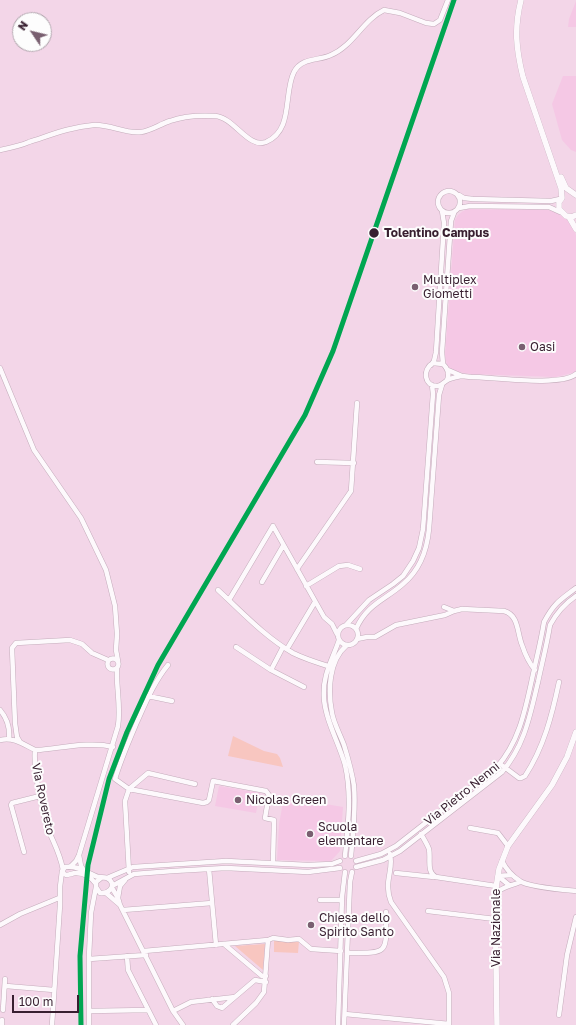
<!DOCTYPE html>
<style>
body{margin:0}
#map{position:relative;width:576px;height:1025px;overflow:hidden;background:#f3d6e8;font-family:"Golos Text",sans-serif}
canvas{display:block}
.north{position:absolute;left:12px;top:12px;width:40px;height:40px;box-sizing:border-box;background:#fdfdfd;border:1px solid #aea4ab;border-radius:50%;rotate:305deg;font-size:11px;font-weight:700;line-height:16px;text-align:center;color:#381f30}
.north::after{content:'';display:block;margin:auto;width:14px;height:18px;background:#795f70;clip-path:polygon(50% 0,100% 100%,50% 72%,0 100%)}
.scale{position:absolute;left:12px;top:995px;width:67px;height:18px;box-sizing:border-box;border:2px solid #381f30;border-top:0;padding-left:5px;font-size:12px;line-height:14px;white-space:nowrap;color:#381f30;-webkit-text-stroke:3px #fdfdfd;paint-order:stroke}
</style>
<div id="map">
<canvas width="576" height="1025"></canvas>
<div class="north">N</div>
<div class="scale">100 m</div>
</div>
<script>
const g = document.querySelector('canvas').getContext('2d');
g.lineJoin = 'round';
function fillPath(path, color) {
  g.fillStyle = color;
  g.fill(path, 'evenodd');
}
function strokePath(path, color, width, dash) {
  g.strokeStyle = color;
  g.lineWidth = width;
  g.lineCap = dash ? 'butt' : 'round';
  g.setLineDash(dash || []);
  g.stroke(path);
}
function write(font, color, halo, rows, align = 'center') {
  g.font = font + ' "Golos Text",sans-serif';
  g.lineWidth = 4;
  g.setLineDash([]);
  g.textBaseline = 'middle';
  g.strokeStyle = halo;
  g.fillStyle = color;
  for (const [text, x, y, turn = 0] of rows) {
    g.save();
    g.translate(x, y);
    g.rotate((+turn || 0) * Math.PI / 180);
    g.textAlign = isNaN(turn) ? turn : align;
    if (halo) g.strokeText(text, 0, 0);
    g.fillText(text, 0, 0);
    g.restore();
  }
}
fillPath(new Path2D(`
 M576,1V27H568L569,19Z
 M563,76H576V152L571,150L562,140L552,104Z
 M468,209L548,210L556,212L569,221L572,225L576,235V372L556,377L470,374L459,372L451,369L447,365L445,355L455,220L458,215L463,211Z
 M219,786L260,793L256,813L215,806Z
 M284,797L343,807L340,851L331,861L277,860L279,824Z`), '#f5c8e5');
fillPath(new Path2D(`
 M233,736L264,751L277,754L280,758L283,767L228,756Z
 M274,940L299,941L298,953L274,952Z
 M265,944L263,970L235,946Z`), '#f8c6c0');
const minor = new Path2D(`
 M0,150C10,148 20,146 29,142C51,135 70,127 94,125C110,124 125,134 141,132C151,131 160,124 170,121C184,116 199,115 215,116C234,117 248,149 266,142C294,130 283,94 294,72C302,57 319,61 331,55C353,46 363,20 384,10L400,13L426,23L434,24L440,20L448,0
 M438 202a11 11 0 1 1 22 0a11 11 0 1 1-22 0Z
 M459,195L464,198L473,199L551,201L560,199
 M459,208L470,206L549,207L560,212
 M443,364L442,352L451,221L454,213
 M431,365L434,361L436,352L444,223L442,211
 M0,368L34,450L81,518L106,570L115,606L117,634L116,650L118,661
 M448,370L462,376L471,377C492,377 562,387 576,374
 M447,380C450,374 448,369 443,364L433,363C422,369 424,387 438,386C442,385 443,383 446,381C450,378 457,377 462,376
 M317,462L354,463
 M273,526L324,617L332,624L337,634
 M297,569L351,491L357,403
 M262,582L283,546
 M306,586L339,566L348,565L360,569
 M218,590C242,612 265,637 293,653C305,659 318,663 331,667
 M229,600L273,526
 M444,607L454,611
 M338 635a10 10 0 1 1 20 0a10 10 0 1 1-20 0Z
 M346,625L369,600L393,584L403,576L413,561L419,548L423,529L433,394L432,385
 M356,629C367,604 385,600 403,584C420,570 427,550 429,529L439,395L442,385
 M357,639L367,637H375L396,625L445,615L454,611L462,609L504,611C519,615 517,633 522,645C525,654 529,663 535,670
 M339,640C332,661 322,675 324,699C326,722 339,743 345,765C352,795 348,826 345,856
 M347,645C328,661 328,692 332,713C334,724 340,734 344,745C348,758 352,772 354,786C356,809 353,833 351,856
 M236,647L271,670L304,687
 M287,649L315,602
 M107.5 664a5.5 5.5 0 1 1 11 0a5.5 5.5 0 1 1-11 0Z
 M168,665C154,682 146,702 137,722C129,741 121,759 115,779L129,789L203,803L207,802L209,800L213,781L266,791L269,795L265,818L274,820L273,863
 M271,670L283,647
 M148,696L172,701
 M0,710C7,718 10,728 9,739
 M0,740C14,737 23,744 35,750H39C61,748 92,741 113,747
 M20,742L17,737L15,723L12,648L16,643L70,640L82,644L92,653L108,660
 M35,750C33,768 42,811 48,829C54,844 60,853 63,870
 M503,766L519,778H521L525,776C544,747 552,715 559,682
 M129,789L148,773L195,784
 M470,828L498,833L508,846
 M421,834C424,839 427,844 429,849C431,859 426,872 436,877L496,886
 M24,852L11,805L12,803L40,796
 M390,854C394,871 383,881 391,902L444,977L449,993V1025
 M79,855L81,866L83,869
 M356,861L381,854L396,846L497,767C519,742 525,711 532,679C536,660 541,641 544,622C554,603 560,600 576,588
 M502,861C506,869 512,876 520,881C528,887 565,890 576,891
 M70,867L76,861L79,855L118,726C121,706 116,687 117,668
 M356,867L383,860L400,851L502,772C525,745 530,715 538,682C542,663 547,644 550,625C557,612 564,604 576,596
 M209,869L216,945
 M129,872L125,801L129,789
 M396,873L434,877
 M498,876L512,875
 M498,876L509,885
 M107,878L133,867L226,861L308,865L332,864L340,861
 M96,884C91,877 85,873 76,873C72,873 70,875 66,875L63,873V870L65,867C77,865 87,873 98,877C102,878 106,876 110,880C116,887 108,894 100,893L96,887V882L101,878
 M112,886L134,874L173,871L226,868L308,872L340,868
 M112,888L118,898L120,905L173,1011L183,1025
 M106,893L120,905
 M495,894C505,885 509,887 520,882
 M118,898L120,886L125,880
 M320,900H342
 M123,910L212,903
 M428,911L495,919
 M0,925L20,914L59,898
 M224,944L262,976H266
 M144,951L268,940L273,938L288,940L299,939L311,949L341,951
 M347,953C390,953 386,954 386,912
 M127,956L128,970L156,1025
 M89,959L146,955
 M6,986L54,990
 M212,999L217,1006L222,1008L235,997
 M3,1010L5,979
 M89,1011L148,1010
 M173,1011L191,1002L235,997L255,980L266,982
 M345,1014L449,1024
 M559,1015L567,955L576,917
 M2,1025V1020
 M52,1025L60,905V887L62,871
 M89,1025V957L91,913L96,887
 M233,1025L256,1003L264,992L268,940
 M338,1025L342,897L345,872
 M344,1025L350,882L352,872`);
const major = new Path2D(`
 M521,0C514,28 516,49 523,77L561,188L562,198L559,202V209L566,216L572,217L576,215
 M561,177L566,188L576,195
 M569,217L576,229
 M497,1025L495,894L499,869L508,846L552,785L567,757L576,732`);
strokePath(minor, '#c4acbb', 5.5);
strokePath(major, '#c4acbb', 6);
strokePath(minor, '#fdf9fc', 4.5);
strokePath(major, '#fdf9fc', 5.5);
strokePath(new Path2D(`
 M81,1025L80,956L88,865L109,779L127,732L158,665L305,415L333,351L454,0`), '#00a651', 5);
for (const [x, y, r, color] of [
 [374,233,5.5,"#381f30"],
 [415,287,4,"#795f70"],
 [522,347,4,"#795f70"],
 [238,800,4,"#795f70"],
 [310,834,4,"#795f70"],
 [311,925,4,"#795f70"]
]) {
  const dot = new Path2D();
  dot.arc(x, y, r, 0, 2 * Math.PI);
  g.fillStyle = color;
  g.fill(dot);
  strokePath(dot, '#fdfdfd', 1.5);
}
write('bold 12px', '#381f30', '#fdfdfd', [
 ["Tolentino Campus",384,233]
], 'left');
write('12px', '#381f30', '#fdfdfd', [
 ["Multiplex",423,280],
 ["Giometti",423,294],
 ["Oasi",530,347],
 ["Nicolas Green",246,800],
 ["Scuola",318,827],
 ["elementare",318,841],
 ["Chiesa dello",319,918],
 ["Spirito Santo",319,932]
], 'left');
write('12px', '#381f30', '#fdfdfd', [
 ["Via Pietro Nenni",462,794,-39],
 ["Via Rovereto",43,799,78],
 ["Via Nazionale",496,928,-90]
]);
</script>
